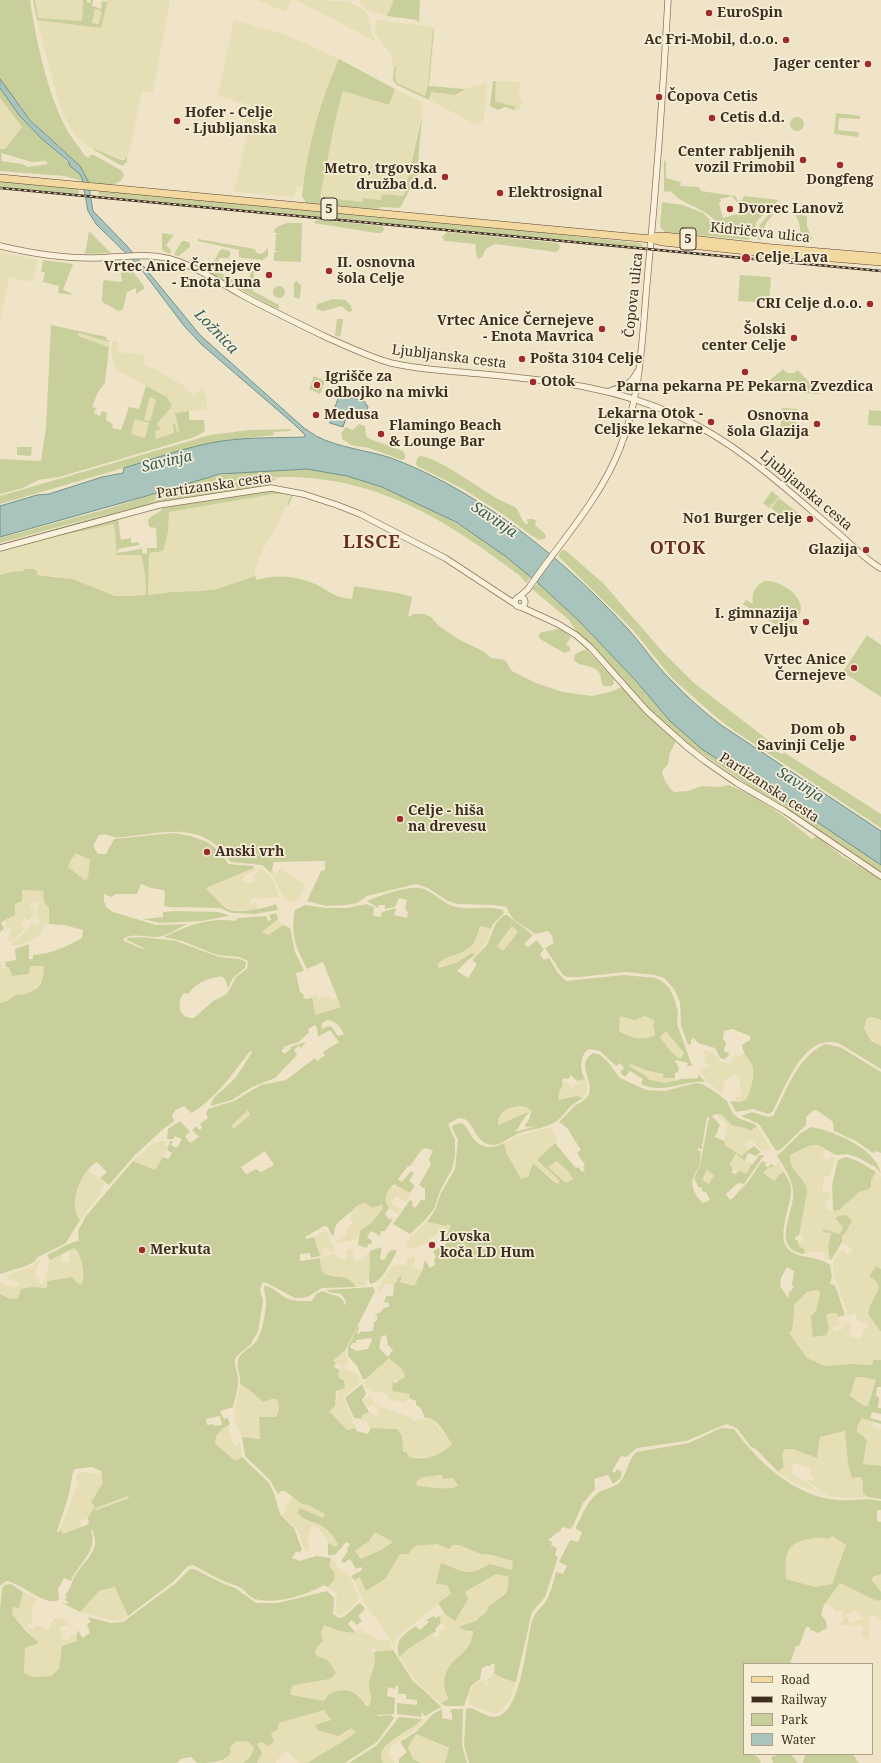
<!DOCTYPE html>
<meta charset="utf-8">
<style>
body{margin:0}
#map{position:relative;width:881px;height:1763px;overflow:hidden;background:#f0e4c8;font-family:"Noto Serif",serif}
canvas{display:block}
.legend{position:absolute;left:743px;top:1663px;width:130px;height:92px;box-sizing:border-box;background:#f7eed8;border:1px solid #ada18e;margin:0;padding:5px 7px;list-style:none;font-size:12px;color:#3d2e20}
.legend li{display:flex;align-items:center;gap:8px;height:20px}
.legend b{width:20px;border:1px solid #ada18e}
</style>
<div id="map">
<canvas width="881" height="1763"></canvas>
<ul class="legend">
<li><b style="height:5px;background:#f3d9a0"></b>Road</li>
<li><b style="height:5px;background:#3d2e20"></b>Railway</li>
<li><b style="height:11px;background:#c9cf9b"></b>Park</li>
<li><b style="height:11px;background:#a9c4bc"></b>Water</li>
</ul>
</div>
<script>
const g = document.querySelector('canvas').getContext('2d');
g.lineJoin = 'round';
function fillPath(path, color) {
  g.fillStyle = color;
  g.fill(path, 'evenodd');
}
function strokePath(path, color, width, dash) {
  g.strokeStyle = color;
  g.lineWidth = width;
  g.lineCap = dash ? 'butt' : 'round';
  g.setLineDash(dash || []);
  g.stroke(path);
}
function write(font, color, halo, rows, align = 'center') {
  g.font = font + ' "Noto Serif",serif';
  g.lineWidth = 3.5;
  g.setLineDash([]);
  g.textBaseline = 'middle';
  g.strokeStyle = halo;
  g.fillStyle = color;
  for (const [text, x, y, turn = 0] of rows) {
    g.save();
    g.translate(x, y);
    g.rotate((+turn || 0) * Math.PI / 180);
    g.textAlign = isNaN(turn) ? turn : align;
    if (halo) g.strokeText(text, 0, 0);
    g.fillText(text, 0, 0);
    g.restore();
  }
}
fillPath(new Path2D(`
 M35,0H83L82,21L37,18Z
 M108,0H170L153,92H142L128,157L124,160L95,149L94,150L83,143L73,132L64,116L56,93L37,20L101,28Z
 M257,0H291L286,12Z
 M296,0L348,1L364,10L367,13L372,34L375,39L373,40Z
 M360,0H394L387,16L368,10L359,3Z
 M96,8L102,10L100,24L92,23Z
 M234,20L286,35L339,59L318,117L303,187H297L294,197L234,192L248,132V127L244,126L250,105L218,96Z
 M376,20L433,27L428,85L425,96L397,83L395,76L396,67H394L391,54L375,34Z
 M496,81L520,82L519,99L524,100L518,111L514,110L516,107L494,101Z
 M487,83L484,119L479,124L473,123L429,100L431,92L455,95L474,86Z
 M395,89L422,103L423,105L404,195L402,196L384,194L381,200L364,198L363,202L320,197L336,117L343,91L389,105Z
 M0,98L22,127L5,149H0Z
 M0,252L38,260L34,280L30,279L29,282L9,277L0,323Z
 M79,333L109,342V347L78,336Z
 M112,341H118V352L145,355L143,365L157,370L184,386L193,396L203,388L207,400L206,409L175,413L179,431L177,432L175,424H173L174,433L156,439L155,431L159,427L157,424L167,397L117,370L111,353Z
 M150,397L156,400L150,421L144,420Z
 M135,419L149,423L145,438L131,434Z
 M274,494H291L279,521L261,553L255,570V576L217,589L201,591L172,592L148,595L149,553L163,551L168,532L169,512Z
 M114,524L117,555H141L145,573L146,595L129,596H115L61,577L37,575L28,570L0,575V550L59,534V536Z
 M75,853L88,859H90L88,877L86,881L68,867L72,857Z
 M254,868L256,870L244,876L242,881L244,883L247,882L249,884L255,881L253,877L261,869H263L272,878L279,897L250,899V905H253L254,903H256L258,910L256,911L229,909L217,900L206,888Z
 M280,868L305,884L299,898L294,902H289L284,899L271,873L272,869L276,875Z
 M22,890L43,891L49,908V924L44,925L40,936L22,944L12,946L11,944L25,932L32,921L37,925L41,920L36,915L39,902H31L30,908L34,910V914L29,921L25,918L21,924L26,928L12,941L8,940L7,938L10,935L9,933L13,931L11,928L6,929L5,926L7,924L4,920L15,915V904L22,901Z
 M278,919L283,925L268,935L262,932Z
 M482,926L491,929L487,941L480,951L475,955L472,953L456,963L439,968L437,965L442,959L465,951L475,941L480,927Z
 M512,926L518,932L503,951L497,946Z
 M0,961H1L3,968L9,967L12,976L29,974V966H44L43,980L35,989L26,994L15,996L4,1002L0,1003Z
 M316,995L319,999L324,996L329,997L331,999L338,998L341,1007L314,1015L312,997Z
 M620,1015L631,1019H639L644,1016L655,1021L653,1025L655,1033L654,1036L644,1039L633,1038L618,1031Z
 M872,1017L881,1020V1046L871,1041L864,1028L867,1018Z
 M666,1031L684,1053L680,1059L672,1053L660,1037Z
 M703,1049L714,1053L720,1061L726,1063H730L735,1053L739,1056L744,1053L752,1064L753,1069L752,1082L747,1097L744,1102L735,1101V1097H741L740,1077L735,1075L725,1080L723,1085V1095L708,1082L699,1070L702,1067L705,1069L710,1067L709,1064L704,1063L705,1056Z
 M630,1064L649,1071L664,1074L668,1079L675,1078L676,1081L666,1083L650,1080L646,1076L629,1066Z
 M585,1079L588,1090L583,1098L577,1096L559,1100L557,1096L563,1083H569L572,1089L573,1085L577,1083V1081Z
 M520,1106L527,1107L530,1111L498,1125V1117L502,1112Z
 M248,1110L250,1115L235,1130L231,1126Z
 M716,1114H721L733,1125L737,1127L745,1128L748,1130L755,1129L757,1126L771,1149L766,1151L762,1150L750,1139L745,1144L750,1149L741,1156L724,1145V1141L727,1124Z
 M551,1127L558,1140L537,1160L559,1180V1184L533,1163L528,1177L521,1179L507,1154L504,1143L520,1135Z
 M162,1141H166L165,1144L167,1146V1150L155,1170L133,1161L151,1145Z
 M811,1145H818L826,1151L822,1157L828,1160L831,1156L835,1158L830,1176H825L823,1183V1192H830V1200H825L827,1211L839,1210L859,1192L869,1189L871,1186V1180L876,1172L881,1177V1269L876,1266L869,1275L878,1283L879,1288L869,1308L868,1314L881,1332V1360H873V1364L871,1365L854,1364L825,1366L807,1358L789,1333L792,1330L796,1301L807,1292L817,1290L820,1293L816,1311L826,1316L829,1313H837L841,1326L832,1328L834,1332L843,1329V1324L850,1322L851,1327L849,1336L861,1339L865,1328L868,1329L869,1327L866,1323L858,1321L855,1313L848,1316L834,1274L833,1261L842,1249L848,1254L853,1249L842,1242V1236L846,1232L852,1219L837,1217L836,1219L843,1227L841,1232L839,1234L824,1229L823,1232L831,1233L828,1247L830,1260L825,1259L824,1252H810L809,1254H804L805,1250L799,1246L797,1240L803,1241V1235H799L807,1193L804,1179L790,1165L789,1155Z
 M737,1154L745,1161L751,1164L747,1175L739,1171L737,1172L731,1167L730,1164Z
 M557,1161L568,1171L573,1179L566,1183L548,1167Z
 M778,1162L784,1172L780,1174L774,1181L763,1173L768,1168L774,1167Z
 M707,1169L714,1175L709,1184L702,1181Z
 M88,1170L105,1184L100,1190L101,1193L80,1220L75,1213L74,1205L80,1182Z
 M396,1185L410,1193L406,1202L396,1196L391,1203L401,1209L398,1214L387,1206L385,1199L386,1193L391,1187L394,1188Z
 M361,1203L368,1204L370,1207L382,1204L383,1209L371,1223L360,1231L358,1239L333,1244L345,1236L347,1228L353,1223L351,1219V1212Z
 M427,1222L446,1226L448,1224L451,1226L445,1238L441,1236L444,1229L442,1227L436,1235L429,1238V1241L423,1245L415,1248L405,1247L411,1236Z
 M326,1230L335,1251H328L327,1248L323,1249L324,1255L320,1256L314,1237Z
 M74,1248L80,1256L83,1281L82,1284L77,1283L72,1277L48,1280L45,1288L32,1287L19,1292L17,1299L8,1298L0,1294V1282L13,1287H18L19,1282L8,1280L7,1275L32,1266L40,1259L37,1268H36V1276L40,1280L39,1283L43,1284L50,1260L62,1254V1262H70L69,1251Z
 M352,1249L354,1261L361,1260L370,1251L369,1278H367L365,1281L366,1285L356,1287L353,1282L340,1276L325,1274L321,1269L320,1258L335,1253L339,1259H346V1250Z
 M413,1256L416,1257L412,1267L422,1271L414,1286L396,1280L394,1285L385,1283L382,1290L381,1289L380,1292L377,1291L392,1265L395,1267L397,1264L405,1266L408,1258L412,1259Z
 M346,1349V1357L349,1361L343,1368L356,1373L361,1382L343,1397L353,1421L352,1423L356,1426V1428L347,1430L328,1411L335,1406L340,1379L338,1374L342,1366L333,1361Z
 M389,1358L405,1373V1377L398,1381L394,1379L393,1391L410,1394L405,1403L388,1399L389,1395L380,1392H373V1390L371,1388H368L367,1390L363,1383Z
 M856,1377H861L876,1380L868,1406H864L849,1395L851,1392L853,1382Z
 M240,1384L245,1386L261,1400L266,1401L270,1398L278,1401L279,1410L276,1417L258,1419L261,1439L242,1437L235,1422V1407Z
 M368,1396L379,1406L412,1418L413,1421H415L416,1419H432L452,1444L435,1457H409L408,1454L403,1452L402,1436L393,1428L376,1429L371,1428L367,1426L368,1422L361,1419L363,1414L369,1412L376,1416L378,1415L379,1412L377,1411L378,1407L371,1404L368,1407L364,1401Z
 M862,1418L873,1421L872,1426L881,1429V1466L863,1464L867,1446L857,1432V1424Z
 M230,1424L229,1430L234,1447L240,1443L242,1457L235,1461L215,1443V1437L221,1429Z
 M846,1431L848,1464L852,1478L861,1477L863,1481V1493L867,1497L846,1498L828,1496L805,1479L812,1481L814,1477L809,1475L811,1468L794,1463L791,1468L793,1469L792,1474L797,1476L796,1478L799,1479L800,1478L822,1494L795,1484L778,1472L784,1467L782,1455L785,1449H793L817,1458L820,1437Z
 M85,1472L102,1476L103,1483L95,1506L88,1518L80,1521L81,1528L63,1535L60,1529L74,1495V1491L79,1486L76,1479L77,1474Z
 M442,1475L443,1479L453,1478L458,1486L449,1489H437L418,1486L416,1484L417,1481L423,1477Z
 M128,1496L129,1498L95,1512L96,1508Z
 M293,1497L302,1504L308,1505L326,1514L323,1518L300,1508L305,1519L320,1525L329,1532L338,1544L336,1547L328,1543V1540L317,1527L311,1526L310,1532H308L309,1553L304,1549L298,1530L282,1514L287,1512L284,1507Z
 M375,1532L394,1542L381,1550L361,1559L355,1551L369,1541Z
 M832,1536L846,1545L832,1584L815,1587L786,1579V1555L791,1545L801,1540L822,1537L829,1538Z
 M437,1544L449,1549L453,1545L462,1546L481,1554L510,1559L513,1561L514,1566L512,1570L490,1564L479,1571L469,1573L447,1585L451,1594L395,1639V1651L387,1633L364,1603L354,1580L360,1577L366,1591L385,1579L400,1554H405L410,1552L412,1548L415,1546Z
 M331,1558L335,1560L336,1566L342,1571H345L350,1577L358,1598V1601L341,1615H338L335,1612L337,1597L335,1592L328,1587L335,1579L334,1572L329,1566Z
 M496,1574L509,1577L507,1591L489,1606L487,1611L476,1621L460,1626L462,1629L467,1631V1634L473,1633V1639L470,1645L459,1658L452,1664L445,1677L444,1688L449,1698L441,1704L416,1681L399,1657L411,1647L432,1633L435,1638L441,1634L440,1630L447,1628L441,1623L439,1616L445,1614L447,1616L465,1592Z
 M881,1574V1592L871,1579L873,1577Z
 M840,1583L877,1601L881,1600V1621L877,1616L869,1615V1637H863L861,1632L864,1630L862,1626H853L852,1622L863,1619L861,1613L858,1615L856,1610L846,1614L850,1625H841L840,1622L844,1621L842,1610L835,1611L833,1607L824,1605Z
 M116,1587L128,1616L120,1620H111L80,1612L99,1591Z
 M23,1592L37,1599L31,1611L33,1622L32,1624L28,1623L27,1626L33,1629L35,1626H38L48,1629L50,1627V1622H53V1618H62L72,1627L69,1628V1626H60L62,1639L69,1641L70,1636L77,1634V1641L62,1646L59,1669L51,1676L33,1677L24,1674L25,1648L39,1643L12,1614L13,1607L19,1608Z
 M324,1624L340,1631L353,1633L361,1629L364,1634L369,1633L380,1641L388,1640L393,1650L376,1652L375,1648H371L375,1657L369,1685L372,1698L371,1703L368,1706L358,1694L343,1690L332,1693L326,1697L324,1701L290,1694L292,1687L299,1684L330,1679V1662L326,1658L317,1656L315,1653L316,1648L323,1642L321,1632Z
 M494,1673L503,1679L516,1682L510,1700L501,1712L495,1714L470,1705L469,1702L470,1692L473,1686L485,1680V1686H487L488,1679L493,1676Z
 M324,1710L331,1720L316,1725L318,1730L351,1727L356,1732L345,1740L307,1763H299L287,1751L276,1761V1763H257L262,1753L257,1744L276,1731L278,1723Z
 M422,1719H425L416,1729L391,1746V1749L388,1751L390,1758L395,1763H383L381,1758L382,1750L390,1742L411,1729Z
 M416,1734L449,1749L445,1763H420L413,1759L408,1746Z
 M236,1741L249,1742L254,1749L250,1757L243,1763H220L227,1758L230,1754L229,1747Z`), '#e6deb5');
fillPath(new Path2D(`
 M0,0H30C36,40 47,92 66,128C71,138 79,146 85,156L89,158L90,155H94L122,171L124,175C119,190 100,183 88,182L80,166L30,119L4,85L0,79Z
 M33,0H35L38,18L82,21L83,0H87V2L90,3L91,0H93L92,6L101,9L102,1L106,2L108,0L101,28L37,20ZM95,9L102,11L99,24L92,23Z
 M394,0H420L419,23L417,20L387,16Z
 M433,27L434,31L429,86L466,89L455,95L431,92L429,100L397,85L393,80L394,67H396L395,76L397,83L425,96L428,85Z
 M339,59L395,89L389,105L343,91L336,117L320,197L363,202V198L381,200L382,195L384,194L402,196L404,195L422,116L417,176L400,208L382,207L375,209L306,203L302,196C307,149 320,101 339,59Z
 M493,81H496L495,101L516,107L514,110L505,107L498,110L490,106Z
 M0,88L19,114L35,132L79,173L83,181L64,176L0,171V149H5L22,127L0,98ZM1,153L32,162L46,161L48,164L28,167L22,164L2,161Z
 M836,113L860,116V119L839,118L838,130L859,132L858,137L834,134Z
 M790 124a7 7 0 1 1 14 0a7 7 0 1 1-14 0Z
 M95,149L121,160H124L127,157V162L122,166L94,150Z
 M664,160L666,162V178L681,182L680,186L699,187L701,191L735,196L738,201L742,200L744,196L779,200L757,221L753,235L748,240L665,232L660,227L662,202L683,205L703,213L725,235L727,233C721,227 714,218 706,213C697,207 676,200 671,191L666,192L664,191ZM732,196L736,201L740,213L723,218L719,203L721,202L720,199Z
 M0,181L78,188L79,194L0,187Z
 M99,190L510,229L639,243L643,245L642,247L592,243L122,198L98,195Z
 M779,206H782L781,208C770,217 762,225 761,240H759C752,227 770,213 779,206Z
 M795,214L807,216V226L812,238L809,242H804L802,240L799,223Z
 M319,220L383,226L384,230L381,233H376L314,223L315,221Z
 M287,223H302L301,262L274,261V252H280L275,251L276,234H281L275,233L274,230L279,226Z
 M89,231L111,253L85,254Z
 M447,232L558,243L560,246L559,250L556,252L495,244L486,249L482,257L479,259C474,255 477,249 475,244L445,241L442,237Z
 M163,233L174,235L166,245L171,251L170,254L162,250V234Z
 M198,239L255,249L256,252L259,254L263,253L268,248V256L263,260L242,258L239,257V250L198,241Z
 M182,241H186L190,243V247L179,256L175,255V252Z
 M222,249L230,251V255L228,258H219L217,271L243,285L249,280L251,271H254L253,291L279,305V308L277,309L190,262L191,259L196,260L210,267C217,262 215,253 222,249Z
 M43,260L73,264L63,290L71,293L72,295L58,293L59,286L43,282L45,272H41Z
 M123,270L133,272L144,286V289L136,294V288L127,292L123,309L120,311C114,310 111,305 105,304L102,301L103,282L105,280L120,282L122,281L121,273Z
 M740,275L771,277L769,303L738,301Z
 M297,281L301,286L300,297L298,299L294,297V283Z
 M273 292a6 6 0 1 1 12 0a6 6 0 1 1-12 0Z
 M333,299L346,300L351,306L352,311L348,312L342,306L323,311L316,309L317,304Z
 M337,319H343L341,334L339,337L335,335Z
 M51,325L107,337L106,340H109V342L79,333L78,336L109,347L105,383L98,392L92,407L96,408L94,413L100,416L102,411L107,413L106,420L113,424L112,428L121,430L129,407L139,409L146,386L167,397L172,406L157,424L161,429L155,431L156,439L174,433L173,424L175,423L177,432L179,431L175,413L189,411V420H204L205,431L195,437L59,477L38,480L23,488L0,494V459L41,461L46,428ZM150,397L156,400L150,421L144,420ZM135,419L149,423L145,438L131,434Z
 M783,369L787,373H794L798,370L820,394L763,390L764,385Z
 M314,376L325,381L320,394L309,389Z
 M782,408L797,409L796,436L780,434Z
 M869,410L881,411V426L868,425Z
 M359,424L365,426L366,436L370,439L403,451L405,454V459L402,460L369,448L351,445L342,439L341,433L346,427L353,430Z
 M290,429L291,431L273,432L275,435L226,440V441L151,460L0,504V496L210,435L249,430Z
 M17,447H32L31,456L17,455Z
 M420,456C437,457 481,489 498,499C503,502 509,504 515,507C521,512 520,520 526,524H528L527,519H533L536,521L535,525L545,534L546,538L539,540L532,536L504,515L463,489L417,466L416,463L417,459Z
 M306,469C393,480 464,522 531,577L526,583L520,576C432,509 356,465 240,480C209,484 176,491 147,503L217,484L276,478L270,487L132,509L0,546V545L120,510L0,543V538L107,509L195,481L221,475L264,470Z
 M281,491L293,495L289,505H287L291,494H274L169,512L168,532L163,551L149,553L148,595L172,592L201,591L217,589L255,576L257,580C276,574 296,576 315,584C330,591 334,598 352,599L354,586L398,593L412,597L408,617L414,614H424L431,617L439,626L458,639L483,651L491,658L505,660L512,671L536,683L563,692L592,696L610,692L622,687L645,713L676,741L670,753L668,764L662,771C663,779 668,787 674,792L688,791L702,786L720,787L729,785L752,795L782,815L812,839L817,836L843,857L881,879V1020L872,1017L867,1018L864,1028L871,1041L881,1046V1069L840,1044C804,1031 786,1086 773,1111L769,1114L753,1109L736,1112L730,1101L740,1102L746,1100C750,1092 756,1075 752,1065C749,1058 743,1055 742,1045L750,1040V1036L732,1029L724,1031L723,1039L726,1043L724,1051L730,1054L725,1059L720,1058L715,1048L698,1043L694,1038L691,1040V1044L688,1045L681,1026L680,1002L674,989L664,978L655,975L625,972L580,977H567L563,975L545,948L554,943L552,938L553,937L548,931L535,934L513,919L506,907L495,905L457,904L448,901L428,888L416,884L367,896L357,903L346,905L326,906L307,901L321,871L325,870V861L274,862L271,873L262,865L231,862C224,856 220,847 212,842C187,825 156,834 130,836C125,837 119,838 114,837C108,836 106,833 99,835L93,846L98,854H106L114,839L173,833L191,836L209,843L222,854L228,864L253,866L254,868L206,888C212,895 219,902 226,908C236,915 266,908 276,904L278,910L255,914L232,913L220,908L168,907L164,906L165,895L164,890L151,888L141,884L137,894H116L111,897L104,894V901L106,907L113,912L156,925L187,924C179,928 167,936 158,937C147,938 133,932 123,939L124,941L143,949L144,948L127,940V938L142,937L176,941L219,957L240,959L246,962L245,968L233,978L228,988L225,979L221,976C205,980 199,981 188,994L184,993C175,1004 180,1019 194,1018L213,1001L227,994L236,977L247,969L248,961L239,957L217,955L182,941L164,937C187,926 209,917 235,921L238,918L266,916L268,921L271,920L269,915L276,913L278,919L262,932L268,935L283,925L290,928L295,952L304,971L296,973L300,992L304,995L303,998L308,999L312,997L315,1015L341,1007L323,962L307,969C296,947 290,935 295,910L305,905L326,908H347L366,904L374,907L373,916L381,917L382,912L396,908L394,915L407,918L408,912L405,909L407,900L399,898L395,907L385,909V905H379L378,908L367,901C379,896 412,884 424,889C436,894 443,904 456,907C472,910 488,906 503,910L504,913L493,924L491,929L482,926L480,927C477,934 476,942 470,947C461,956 446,954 437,965L439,968L456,963L472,953L475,955L468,960L457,971L468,978L477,964L472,960L487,945L496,923L504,915H507L533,935L524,944L528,947L537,940L544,950L540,954L544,960L549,958L558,973L566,981L624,975L656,978L663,982L670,989L674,998L678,1012L677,1024L692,1066H687L688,1063L676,1060L675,1062L678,1064L677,1066L679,1068L678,1072L675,1073V1078H663L664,1074L649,1071L630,1064L629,1066L646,1076L650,1080L666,1083L679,1080V1079L698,1078V1074L705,1082C684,1080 663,1095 641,1084L643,1079L630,1071L625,1077L620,1072L624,1068L620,1063L616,1066L600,1051L589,1049C579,1055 580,1071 585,1079L577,1081L571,1075L568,1079L563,1078L562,1083H563L558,1096L559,1100L577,1096L583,1098C579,1101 574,1103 570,1107C565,1112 562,1118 555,1122C544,1129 531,1129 520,1133C511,1136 503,1144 494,1145C474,1146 474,1116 459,1118C456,1119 452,1122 448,1124L455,1140V1156L452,1169L440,1191L434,1209L424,1221L410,1234L393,1224L410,1200L413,1202L412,1206L415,1208L421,1200H425V1189L419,1185L431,1164L429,1159L433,1151L427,1148L422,1149L410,1166H408L398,1179L402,1182L411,1171L414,1173L409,1181L415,1186L410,1193L394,1184C386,1192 382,1199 389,1208L385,1214L390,1220L392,1218L393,1219L385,1231H381L380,1236L371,1231L367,1237L372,1241L371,1244H368L367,1248L358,1245L360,1231L371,1223L383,1209L382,1204L373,1208L365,1203C356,1204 354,1210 347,1215C340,1221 334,1223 334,1235L332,1236L328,1227L324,1226L305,1237L306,1239L314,1237L320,1256L311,1258L310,1253L300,1254V1261L320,1258L321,1269L325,1274C337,1278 349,1274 356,1287L322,1288L309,1296L303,1298H295L265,1282L262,1283L260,1290L263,1301L258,1331L251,1344L236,1357C233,1365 238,1371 238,1379C239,1388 235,1398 233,1407L220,1411L224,1419L228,1418L230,1424C222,1429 215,1433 215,1443L235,1461L242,1457L269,1483L274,1493L280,1514L294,1528L302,1550L299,1553L296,1551L292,1558L299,1561L316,1556L331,1558L329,1566L334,1572L335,1579L328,1587L324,1585C307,1595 275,1605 255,1599C249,1597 246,1591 241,1588C236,1585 231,1584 226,1582C215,1578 204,1570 193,1565L188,1566L174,1581L128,1616L115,1587L99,1591L80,1612L62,1603L67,1604L68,1602L65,1600L67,1596L65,1595C71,1589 71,1583 75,1576C85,1558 102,1552 92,1529L91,1530C99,1551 78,1563 71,1581L64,1578L58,1589L59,1600C45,1607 20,1582 6,1581L0,1586V1600V1294L8,1298L17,1299L21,1289L32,1287L45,1288L47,1287V1281L72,1277L77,1283L82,1284C85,1276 82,1253 74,1248L50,1260L47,1255C57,1251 70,1241 79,1241L78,1231L86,1216L133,1161L155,1170L163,1157L168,1159L172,1153L167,1150L170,1141H173L171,1145L177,1148L182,1139L175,1136L173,1139H167L168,1129L180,1121L190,1132L185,1136L190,1143L199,1137L192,1130L197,1126L199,1130L202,1128L200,1124L208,1118L206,1114L208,1109L234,1101L261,1085L286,1080L315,1058L317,1061L325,1055L323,1052L339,1042L330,1030L318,1037L317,1028L315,1025L308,1029L309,1032L299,1042L283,1047L284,1049L281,1050L284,1054L291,1049L290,1047L306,1042L301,1048L299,1046L294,1050L297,1055L275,1078L252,1087L232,1100L211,1106C211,1097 221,1092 227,1086C238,1077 245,1063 252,1052L250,1051C233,1073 216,1099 191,1113L184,1106L175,1110V1112L172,1115L174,1121L162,1130L135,1155L109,1185L100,1178L107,1172L97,1162C81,1171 67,1205 80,1220L66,1243L38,1257L34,1262L26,1266L0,1274V1003C7,1002 9,999 14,996C17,994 20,995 24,994C40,990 44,982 44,966H30L29,974L12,976L9,967H6L5,962L16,960L15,949L29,944V959H33V955C52,954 65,947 82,938L83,930L64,925L49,924V908L44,902L43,891L22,890V901L15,904V915L1,922L4,929L0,932V575L12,572L23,571L24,569H33L37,571V575L72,579L115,596H129L146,595L145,573L141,555H117L114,524L59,536V534L118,518L121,540L131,538V543L139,542V545L118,549V553L140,549H142V553L147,554V548H157L156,528L149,527L148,520C152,514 161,513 163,507L259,492ZM75,853L88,859H90L88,877L86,881L68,867L72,857H74ZM512,926L518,932L503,951L497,946ZM620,1016L635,1020L645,1016L655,1021L653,1025L655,1033L654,1036C640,1041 631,1038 619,1031ZM327,1020C336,1021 340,1026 344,1034L338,1036L332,1027L329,1026L321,1029L322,1023ZM666,1031L684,1053L680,1059L672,1053L660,1037ZM520,1106L527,1107L530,1111L498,1125C498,1111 508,1108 520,1106ZM248,1110L250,1115L234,1129L231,1126ZM532,1110L529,1119L525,1125L526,1127L536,1126L515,1132C521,1126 523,1116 532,1110ZM265,1151L274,1165L261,1172L256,1169L247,1174L245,1173L241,1167ZM220,1416L222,1425L214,1426V1424L207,1425L206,1419ZM92,1467L101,1471L103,1483L91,1502L95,1506L88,1518L89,1524L63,1534L60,1529L59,1532H57L69,1494L73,1472L75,1469ZM128,1496L129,1498L95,1511L96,1508Z
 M772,491L779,497L769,508L763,503Z
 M779,498L798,513L790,523L771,508Z
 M565,550L603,583L662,651L694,683L776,746L775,750L781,754L785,753L881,814V828L733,730L716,717L672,678L632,629L559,557V554L561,551Z
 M765,581C789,580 820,612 786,625L797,633L795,637L743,604L746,600L753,604C751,593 755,585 765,581Z
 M538,583L580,622L637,682L670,721L703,750L783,799L881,865V873L783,806L749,786L680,738L648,709L578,634L569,620L532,589Z
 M558,629L563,631L571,637L566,644L570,647V651L564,653L540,639L538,635L542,632Z
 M867,635L881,645V697L843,672Z
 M586,649L613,678L614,683L612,686H603C601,682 601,677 600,674C595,664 581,668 574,660L575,654Z
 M175,911L219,912L228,915V916L202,921L160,923L143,919L163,917V912Z
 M825,1044L840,1047L881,1072V1153L877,1151L873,1153L856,1141L834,1131L833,1122L818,1111L814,1110L806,1117V1125L780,1150L776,1151L759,1124L741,1116L752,1112L768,1117L773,1116C787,1091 796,1058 825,1044Z
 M593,1053L599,1054L607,1061L620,1078L646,1090L665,1091L696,1083L702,1084L714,1091L727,1101L733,1114L740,1119L752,1123L757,1126L751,1131L745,1128L733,1126L721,1114H716L712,1116L720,1125L715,1137L724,1141L725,1145L741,1156L754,1146L761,1152L756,1156L748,1153L745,1161L736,1154L730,1164L733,1170L732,1173L736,1174L739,1171L747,1174L751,1164H753L759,1155H764L744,1184L738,1183L726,1194L730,1200L733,1198L750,1179L762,1161L766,1163L765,1166L768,1167L771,1164L775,1166L768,1168L763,1173L774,1181L780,1174L784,1172C787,1178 791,1183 791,1189C792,1206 775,1236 789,1250C798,1259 818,1255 830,1265L832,1277L830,1284L835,1285L845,1315L838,1317L837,1313H829L826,1316L829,1329L826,1335L813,1337L811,1316L816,1311L820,1293L817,1290L807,1292L795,1304L792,1330L789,1333L807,1358L825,1366L854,1364L871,1365L873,1364V1360H881V1387H877L876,1396L879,1397L878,1408H881V1414L872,1412L870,1418L881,1421V1424L862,1418C858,1424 857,1426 857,1432L863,1436L867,1441L863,1464L881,1466V1499L867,1497L863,1493V1481L861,1477L852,1478L848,1464L845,1431L820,1437L817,1458L793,1449H785L782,1455L784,1467L778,1472L757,1450L750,1446L737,1428L726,1424L686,1441L637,1448L626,1457L621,1456L612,1471L615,1473L617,1469L622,1472L620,1479L613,1484L608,1475L594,1479L595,1489L583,1503L573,1526L570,1529L562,1527L560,1532H558L548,1540L552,1542L551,1545L557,1548L555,1555L558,1557L545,1597L532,1612L516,1682C507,1680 501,1678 494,1673L495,1664H491V1666H486L482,1668L480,1679L471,1686L464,1706H447L441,1704L449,1698C441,1688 444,1672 452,1663C462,1653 473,1646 473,1631C468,1631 461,1631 460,1626L476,1621L487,1611L489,1606L505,1594L507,1591L509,1577L496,1574L465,1592L468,1599L455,1621L445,1614L438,1603L451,1594L447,1585L436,1584L441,1563C464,1572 468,1577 490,1564L512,1570L513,1561L491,1555L481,1554L459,1545H453L449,1549L437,1544L415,1546L408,1554H400L385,1579L366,1591L360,1577L354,1580L351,1576L362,1570L361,1567L356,1569L350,1559L344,1563L341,1561L348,1551L347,1549L350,1544L346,1542L335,1555L332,1554V1556L328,1555V1543L336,1547L338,1544C334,1537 328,1529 320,1525C311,1521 304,1520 297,1513L300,1508L323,1518L325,1514L308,1505L302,1504L285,1491H281L278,1494L270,1480L245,1456L242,1437L260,1439L259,1417H276L279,1410L278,1401C272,1396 270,1401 263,1402C259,1398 245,1386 240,1384C241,1376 236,1368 238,1360C240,1353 250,1348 255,1343C262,1335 266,1312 266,1302C266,1297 264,1292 264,1286C272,1286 279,1294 286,1298C293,1302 304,1301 312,1301L316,1294L323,1291C333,1297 342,1293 345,1306L346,1301L341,1294L329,1292L327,1290L373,1287L375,1291L346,1349L333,1361L336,1363L334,1367L340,1370L338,1374L340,1379L344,1380L345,1388L336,1391L335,1406L329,1411L347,1430L356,1428V1431L368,1434L371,1428L397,1429L402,1436L403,1452H406L409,1457C426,1461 440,1456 452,1444C446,1436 437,1416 425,1418L421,1408L416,1405V1401L409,1398L410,1394L392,1391L393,1382L397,1383L398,1381L405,1377C404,1368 394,1363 389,1358L366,1379H363L357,1366L348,1356V1347L358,1326L359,1328L357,1333L359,1334L361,1331L364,1332L373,1331L374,1322L377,1320V1316L374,1315L381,1312L383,1308L389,1307V1303L384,1302L386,1296H393L394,1285L400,1276L402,1277L400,1282L414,1286L422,1271L425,1260L430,1268L435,1265L434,1259L436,1257L433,1251L446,1244L445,1238L451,1226L448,1224L446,1226L427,1222L435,1210L441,1193L455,1169L458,1140L452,1128L453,1125L461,1123C468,1126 468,1132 473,1138C482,1149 492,1149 504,1143L507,1154L521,1179L528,1177L533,1163L553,1181L559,1184V1180L537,1160L555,1143L576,1168L578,1167L582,1172L585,1170L583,1167L585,1165L577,1153L581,1150L567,1128L559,1122C565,1117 569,1111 575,1106C580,1102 586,1101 589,1094C594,1079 575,1065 593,1053ZM707,1117H709L700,1166L694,1178L699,1188L702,1187V1191L706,1192L710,1200L703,1203C697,1198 690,1187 693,1178C694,1174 697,1171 699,1167C701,1163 700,1156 701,1152L698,1150V1148L702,1149V1146ZM557,1161L568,1171L573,1179L566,1183L548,1167ZM707,1170L714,1175L709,1184L702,1180ZM787,1267L794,1271L792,1285L794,1287L789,1293L788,1298L780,1286L781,1278ZM386,1335L388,1345L393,1350L388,1357L379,1348L381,1337ZM371,1338L372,1340L368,1349L356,1351L350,1347L352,1343H356V1340ZM856,1377H861L876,1380L868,1406H864L849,1395C854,1390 852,1383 856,1377ZM442,1475L443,1479L453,1478L458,1486C444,1491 433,1487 418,1486L416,1484L417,1481L423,1477ZM375,1532L393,1542L381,1550L361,1559L355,1551L369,1541Z
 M811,1127C834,1131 875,1148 881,1173L875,1167L859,1158L848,1154L836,1155L818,1145H811L790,1155C788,1173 807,1175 807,1193L799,1235L796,1236L795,1240H797L799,1246L805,1250L804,1254C769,1248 796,1211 793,1190C792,1178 783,1166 777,1156L801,1133Z
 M846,1157L858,1161L876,1172L871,1180V1186L869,1189L859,1192L839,1210L834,1211L833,1210L832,1185L838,1160Z
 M845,1215L852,1220L846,1232L842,1236V1242L832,1259L830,1260L828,1247L831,1233L823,1232V1230L824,1229L839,1234L841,1232L843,1227L836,1219V1217Z
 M382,1247L380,1259L384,1260C388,1256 387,1249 396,1250V1253C390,1263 383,1281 371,1284L369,1281L370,1251Z
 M876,1266L881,1269V1332L868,1314L869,1308L879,1288L877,1282L869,1276Z
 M362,1384L366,1394L362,1400L369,1412L363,1414L361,1419L354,1418L345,1398Z
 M721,1428L734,1429C758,1462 795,1497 838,1500C853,1501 867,1497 881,1501V1510H877V1521L881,1522V1574L873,1577L871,1579L881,1592V1600L877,1601L840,1583L824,1605L821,1615L826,1621L827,1628L818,1633L815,1632V1631L810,1630V1627H806L799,1646H796L790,1664H744V1754C753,1754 758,1754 761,1763H469L464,1745L466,1709L470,1708C480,1710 490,1721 501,1715C522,1703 526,1643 532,1621C534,1612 541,1609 546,1601C551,1593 553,1582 556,1572L563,1574L567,1566L559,1562L570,1540L578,1542L582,1532L576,1529V1527C583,1515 586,1502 598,1493C605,1488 614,1488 620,1482C628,1472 627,1462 636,1452L689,1443ZM832,1536L846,1545L832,1584L815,1587L786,1579C785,1557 784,1543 809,1539C816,1538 821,1537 828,1539Z
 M190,1569H194L224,1584L235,1588L256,1603H278L327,1591L334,1598L333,1614L339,1618L344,1617L359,1603L361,1604L365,1609L358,1616L362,1621L357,1625L351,1620L348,1624L355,1632L353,1633L340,1631L324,1625L321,1632L323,1641L316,1648L315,1653L317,1656L328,1660L336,1673L330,1679L299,1684L292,1686L290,1694L292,1695L324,1701L328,1695C343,1686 358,1690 366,1706H368C375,1699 369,1693 369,1685C370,1674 377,1664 374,1652L393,1650L413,1681L427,1693L441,1707L425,1716L421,1712L422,1717L397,1714V1703L417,1705V1700L406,1699V1694H398V1686H396L395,1689L388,1687L387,1696L395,1698L394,1714L377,1715L378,1716L391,1715L394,1718L377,1742L345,1763H307L345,1740L356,1732L351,1728L338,1736L318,1730L315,1725L331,1720L324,1710L279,1723L277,1730L271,1734L274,1742L268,1746L262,1742L257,1744L262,1753L257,1763H243L250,1757L254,1749L249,1742L236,1741L230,1747C234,1763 208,1763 197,1763L191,1757L181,1759L177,1763H0V1609L2,1589L4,1585L11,1584L23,1592L19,1608L13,1607L12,1614L25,1630L39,1643L25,1648L24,1673L33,1677L51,1676L59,1669L62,1646L77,1641V1630L83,1638L90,1633L87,1624L91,1622L88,1617L111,1623L123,1622L176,1583Z
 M434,1616L435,1618L439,1616L441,1623L435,1629L436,1631L411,1647L399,1657C395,1638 402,1637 415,1626L420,1630L429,1622L426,1620Z
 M442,1709V1718L452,1720V1713L450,1712L452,1709H463L462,1745L467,1763H445L449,1748L416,1734L408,1747L413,1759L420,1763H399V1759L407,1752L400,1742L416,1732L433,1714Z
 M399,1717L422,1719C411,1731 388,1739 382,1751C380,1755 381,1759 383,1763H349L377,1745Z
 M780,1754H791L798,1763H773L771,1757Z
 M805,1754H853L859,1763H803Z`), '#c9cf9b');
const water = new Path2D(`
 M0,79L30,120L80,166L88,181L93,211L127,246L200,335L304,428L316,436C339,448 367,450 391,458C415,467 440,479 462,492C524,528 579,576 627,628C643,645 655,665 672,681C687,697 704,712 721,725L881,831V865L783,799L703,750L670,721L637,682L580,622L538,583L505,556L456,522L382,487L347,476L307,469L220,474L143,497L0,537V506L37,495L49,494L102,477L123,473L124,468C157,458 189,446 222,441C250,437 278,438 305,437V435L295,425L201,344L185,327L138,265L96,224L88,211L82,178L79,173L70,166L68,161L42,139L19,115L0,88Z
 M340,394L364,401L368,407L366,414L349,409L343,427L330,423Z`);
fillPath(water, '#a9c4bc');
strokePath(water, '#6f938a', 1);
const tertiary = new Path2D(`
 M0,246C29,253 61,258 91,258C120,258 148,251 177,261C200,269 221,283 242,295C270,310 299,324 328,338C349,347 369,357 391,363C421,370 452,371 482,374C553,381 614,386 680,417C737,443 784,487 832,528C848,541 862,557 880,568
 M610,391C622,387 632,384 637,372
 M0,548L159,505L271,488L303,494L337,505L360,514L445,558L515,604
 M515 602a5 5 0 1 1 10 0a5 5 0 1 1-10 0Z
 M519,597L528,589C559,543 600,500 620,448C641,396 642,338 647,283C656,189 663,95 668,0
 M521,607L558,624L576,635L591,648L647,711L686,746L705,761L737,783L785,811L881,876`);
const primary = new Path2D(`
 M0,178L651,239L663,242L747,251L881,262
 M651,239L657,236H664L772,248L881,257`);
strokePath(tertiary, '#8d765c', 7);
strokePath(primary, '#5b4430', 8);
strokePath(tertiary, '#faf1dc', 5.5);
strokePath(primary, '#f3d9a0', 7);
const rail = new Path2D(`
 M0,188L881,271`);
strokePath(rail, '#3d2e20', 2.5);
strokePath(rail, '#f7eed8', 1, [3]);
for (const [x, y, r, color] of [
 [709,13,4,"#9e2a2b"],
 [786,40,4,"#9e2a2b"],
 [868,64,4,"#9e2a2b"],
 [659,97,4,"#9e2a2b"],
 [712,118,4,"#9e2a2b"],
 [177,121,4,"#9e2a2b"],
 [803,160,4,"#9e2a2b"],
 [840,165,4,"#9e2a2b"],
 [445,177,4,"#9e2a2b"],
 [500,193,4,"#9e2a2b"],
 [730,209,4,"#9e2a2b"],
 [746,258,5,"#9e2a2b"],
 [329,271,4,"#9e2a2b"],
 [269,275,4,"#9e2a2b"],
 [870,304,4,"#9e2a2b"],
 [602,329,4,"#9e2a2b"],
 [794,338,4,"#9e2a2b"],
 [522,359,4,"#9e2a2b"],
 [745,372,4,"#9e2a2b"],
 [533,382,4,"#9e2a2b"],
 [317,385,4,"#9e2a2b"],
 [316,415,4,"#9e2a2b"],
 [711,422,4,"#9e2a2b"],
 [817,424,4,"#9e2a2b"],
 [381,434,4,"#9e2a2b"],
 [810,519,4,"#9e2a2b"],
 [866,550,4,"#9e2a2b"],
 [806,622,4,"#9e2a2b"],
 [854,668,4,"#9e2a2b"],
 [853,738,4,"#9e2a2b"],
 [400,819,4,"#9e2a2b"],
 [207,852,4,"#9e2a2b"],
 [432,1245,4,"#9e2a2b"],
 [142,1250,4,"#9e2a2b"]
]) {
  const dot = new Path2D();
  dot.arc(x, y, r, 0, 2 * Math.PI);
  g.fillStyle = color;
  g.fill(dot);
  strokePath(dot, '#f7eed8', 1.5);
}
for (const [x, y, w] of [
 [329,209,16],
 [688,239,16]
]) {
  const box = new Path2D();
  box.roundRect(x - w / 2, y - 11, w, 22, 3);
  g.fillStyle = '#f7eed8';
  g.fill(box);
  strokePath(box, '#3d2e20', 1);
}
write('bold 13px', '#3d2e20', null, [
 ["5",329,209],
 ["5",688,239]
]);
write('bold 14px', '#3d2e20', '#f7eed8', [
 ["EuroSpin",717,13],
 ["Ac Fri-Mobil, d.o.o.",778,40,"right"],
 ["Jager center",860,64,"right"],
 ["Čopova Cetis",667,97],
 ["Hofer - Celje",185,113],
 ["- Ljubljanska",185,129],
 ["Cetis d.d.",720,118],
 ["Center rabljenih",795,152,"right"],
 ["vozil Frimobil",795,168,"right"],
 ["Metro, trgovska",437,169,"right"],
 ["družba d.d.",437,185,"right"],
 ["Dongfeng",840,180,"center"],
 ["Elektrosignal",508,193],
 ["Dvorec Lanovž",738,209],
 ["Celje Lava",755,258],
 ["II. osnovna",337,263],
 ["šola Celje",337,279],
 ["Vrtec Anice Černejeve",261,267,"right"],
 ["- Enota Luna",261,283,"right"],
 ["CRI Celje d.o.o.",862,304,"right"],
 ["Vrtec Anice Černejeve",594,321,"right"],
 ["- Enota Mavrica",594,337,"right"],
 ["Šolski",786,330,"right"],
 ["center Celje",786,346,"right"],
 ["Pošta 3104 Celje",530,359],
 ["Igrišče za",325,377],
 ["odbojko na mivki",325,393],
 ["Otok",541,382],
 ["Parna pekarna PE Pekarna Zvezdica",745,387,"center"],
 ["Lekarna Otok -",703,414,"right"],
 ["Celjske lekarne",703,430,"right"],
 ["Medusa",324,415],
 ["Osnovna",809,416,"right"],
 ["šola Glazija",809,432,"right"],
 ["Flamingo Beach",389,426],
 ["& Lounge Bar",389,442],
 ["No1 Burger Celje",802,519,"right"],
 ["Glazija",858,550,"right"],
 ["I. gimnazija",798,614,"right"],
 ["v Celju",798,630,"right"],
 ["Vrtec Anice",846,660,"right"],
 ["Černejeve",846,676,"right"],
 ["Dom ob",845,730,"right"],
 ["Savinji Celje",845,746,"right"],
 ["Celje - hiša",408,811],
 ["na drevesu",408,827],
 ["Anski vrh",215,852],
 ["Lovska",440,1237],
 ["koča LD Hum",440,1253],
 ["Merkuta",150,1250]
], 'left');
write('14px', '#3d2e20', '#f7eed8', [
 ["Kidričeva ulica",760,233,6],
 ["Čopova ulica",634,295,-84],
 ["Ljubljanska cesta",449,357,7],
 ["Partizanska cesta",214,486,-8],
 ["Ljubljanska cesta",806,491,40],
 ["Partizanska cesta",769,788,33]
]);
write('italic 15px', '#2f5d5a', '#f7eed8', [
 ["Ložnica",216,332,46],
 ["Savinja",167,462,-13],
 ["Savinja",494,520,34],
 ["Savinja",800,785,32]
]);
g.letterSpacing = '1px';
write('bold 18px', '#6b2e1e', '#f7eed8', [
 ["LISCE",372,543],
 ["OTOK",678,549]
]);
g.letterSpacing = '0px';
</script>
